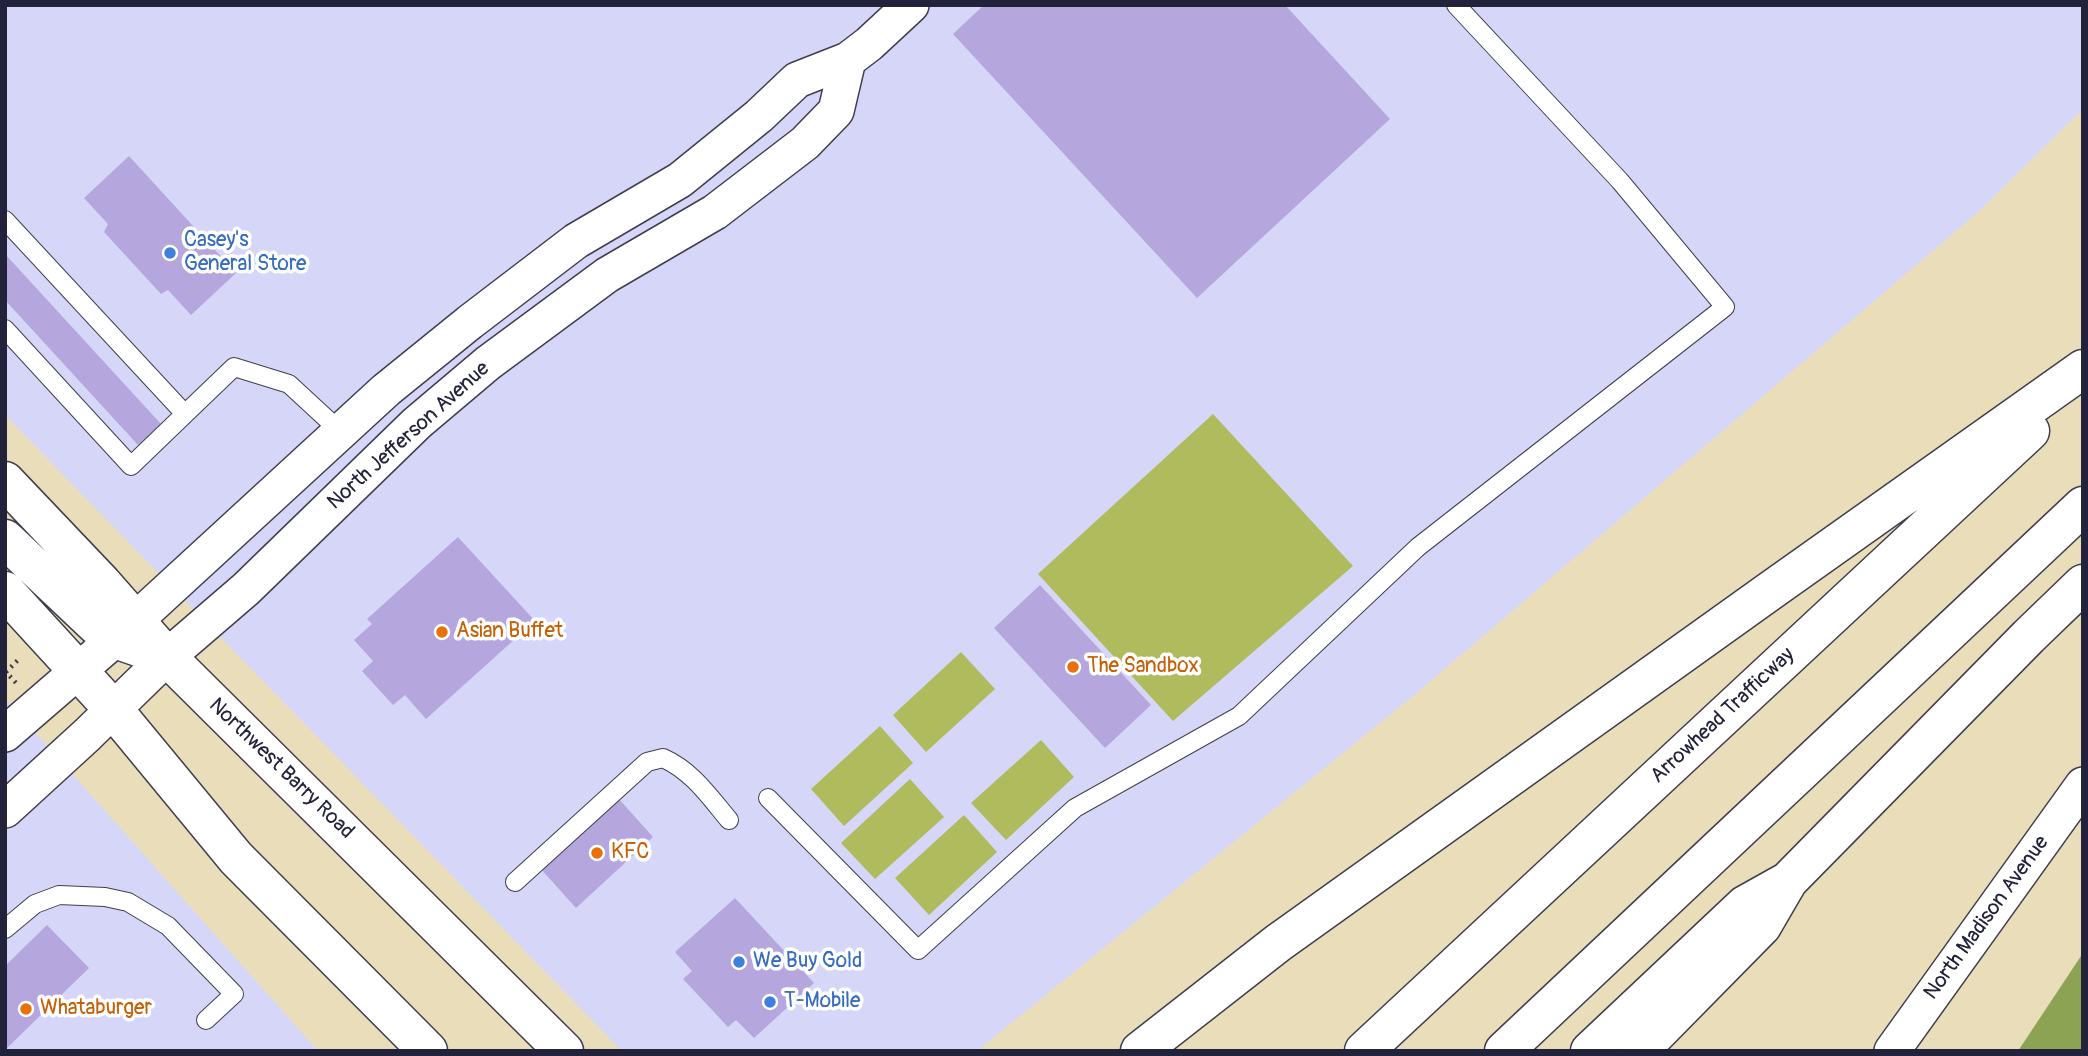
<!DOCTYPE html>
<style>
body{margin:0}
#map{position:relative;width:2088px;height:1056px;overflow:hidden;background:#e9deb9;font-family:Pangolin,sans-serif}
canvas{display:block}
.frame{position:absolute;inset:0;border:7px solid #22223b;pointer-events:none}
</style>
<div id="map">
<canvas width="2088" height="1056"></canvas>
<div class="frame"></div>
</div>
<script>
const g = document.querySelector('canvas').getContext('2d');
g.lineJoin = 'round';
function fillPath(path, color) {
  g.fillStyle = color;
  g.fill(path, 'evenodd');
}
function strokePath(path, color, width, dash) {
  g.strokeStyle = color;
  g.lineWidth = width;
  g.lineCap = dash ? 'butt' : 'round';
  g.setLineDash(dash || []);
  g.stroke(path);
}
function write(font, color, halo, rows, align = 'center') {
  g.font = font + ' Pangolin,sans-serif';
  g.lineWidth = 7;
  g.setLineDash([]);
  g.textBaseline = 'middle';
  g.strokeStyle = halo;
  g.fillStyle = color;
  for (const [text, x, y, turn = 0] of rows) {
    g.save();
    g.translate(x, y);
    g.rotate((+turn || 0) * Math.PI / 180);
    g.textAlign = isNaN(turn) ? turn : align;
    if (halo) g.strokeText(text, 0, 0);
    g.fillText(text, 0, 0);
    g.restore();
  }
}
fillPath(new Path2D(`
 M5,5H2083V109L1977,213L1413,696L977,1051H622L5,415Z
 M5,698L318,1051H5Z`), '#d6d7f8');
fillPath(new Path2D(`
 M1213,414L1353,566L1173,721L1038,574Z
 M961,652L995,689L926,752L893,715Z
 M880,726L913,763L844,826L811,789Z
 M1041,740L1074,777L1006,840L971,803Z
 M910,779L944,817L875,879L841,843Z
 M964,815L997,852L929,915L895,878Z`), '#b0bb5d');
fillPath(new Path2D(`
 M2083,953V1051H2018Z`), '#8ca354');
fillPath(new Path2D(`
 M984,5H1285L1390,119L1197,298L953,34Z
 M129,156L236,273L191,315L168,290L161,294L104,232L108,224L84,198Z
 M5,254L161,424L138,445L5,300Z
 M458,537L535,621L426,719L405,695L393,705L362,671L373,661L354,640L372,624L367,619Z
 M1040,585L1151,705L1105,748L994,628Z
 M618,798L653,837L576,908L540,868Z
 M735,898L814,983L754,1038L736,1020L728,1027L683,979L692,971L675,952Z
 M47,925L89,968L5,1050V966Z`), '#b5a6de');
const lane = new Path2D(`
 M5,220L185,414L234,367L289,384L342,433
 M5,329L131,466L185,414
 M768,798L918,950L1075,808L1239,716L1418,547L1725,307L1620,181L1456,5
 M515,882L647,762L663,758C692,771 709,796 729,820
 M5,929L35,904L59,895L105,897L128,902L168,926L234,994L206,1020`);
const street = new Path2D(`
 M5,734L115,639L386,390L470,322L576,241L680,180L759,116L797,80L848,60L869,44L911,5
 M5,810L87,735L167,657L246,589L417,423L488,363L607,275L715,212L805,143L836,111L848,60
 M1892,1051L2083,785`);
const secondary = new Path2D(`
 M5,481L102,583L167,657L564,1051
 M5,539L97,626L115,639L164,656
 M5,591L113,709L236,858L428,1051`);
const highway = new Path2D(`
 M1140,1051L1278,943L1770,591L2083,369
 M1364,1051L2030,431
 M1504,1051L2083,506
 M1590,1051L1745,905L1788,881L2029,636L2083,584
 M1639,1051L1762,926L1787,883`);
strokePath(lane, '#403e4e', 20);
strokePath(street, '#403e4e', 38);
strokePath(secondary, '#403e4e', 41);
strokePath(highway, '#403e4e', 41);
strokePath(new Path2D(`
 M5,671L17,684
 M6,672L20,658`), '#403e4e', 4.5, [2, 5]);
strokePath(lane, '#fff', 18);
strokePath(street, '#fff', 35);
strokePath(secondary, '#fff', 38);
strokePath(highway, '#fff', 38);
for (const [x, y, r, color] of [
 [170,253,7,"#3f7fe0"],
 [442,632,7,"#e8710a"],
 [1073,667,7,"#e8710a"],
 [597,853,7,"#e8710a"],
 [739,962,7,"#3f7fe0"],
 [770,1002,7,"#3f7fe0"],
 [26,1009,7,"#e8710a"]
]) {
  const dot = new Path2D();
  dot.arc(x, y, r, 0, 2 * Math.PI);
  g.fillStyle = color;
  g.fill(dot);
  strokePath(dot, '#fff', 2.5);
}
write('21px', '#366cbe', '#fff', [
 ["Casey's",184,241],
 ["General Store",184,265],
 ["We Buy Gold",753,962],
 ["T-Mobile",784,1002]
], 'left');
write('21px', '#22223b', '#fff', [
 ["North Jefferson Avenue",409,436,-42],
 ["Arrowhead Trafficway",1723,716,-43],
 ["Northwest Barry Road",281,769,44],
 ["North Madison Avenue",1987,918,-54]
]);
write('21px', '#c56008', '#fff', [
 ["Asian Buffet",456,632],
 ["The Sandbox",1087,667],
 ["KFC",611,853],
 ["Whataburger",40,1009]
], 'left');
</script>
